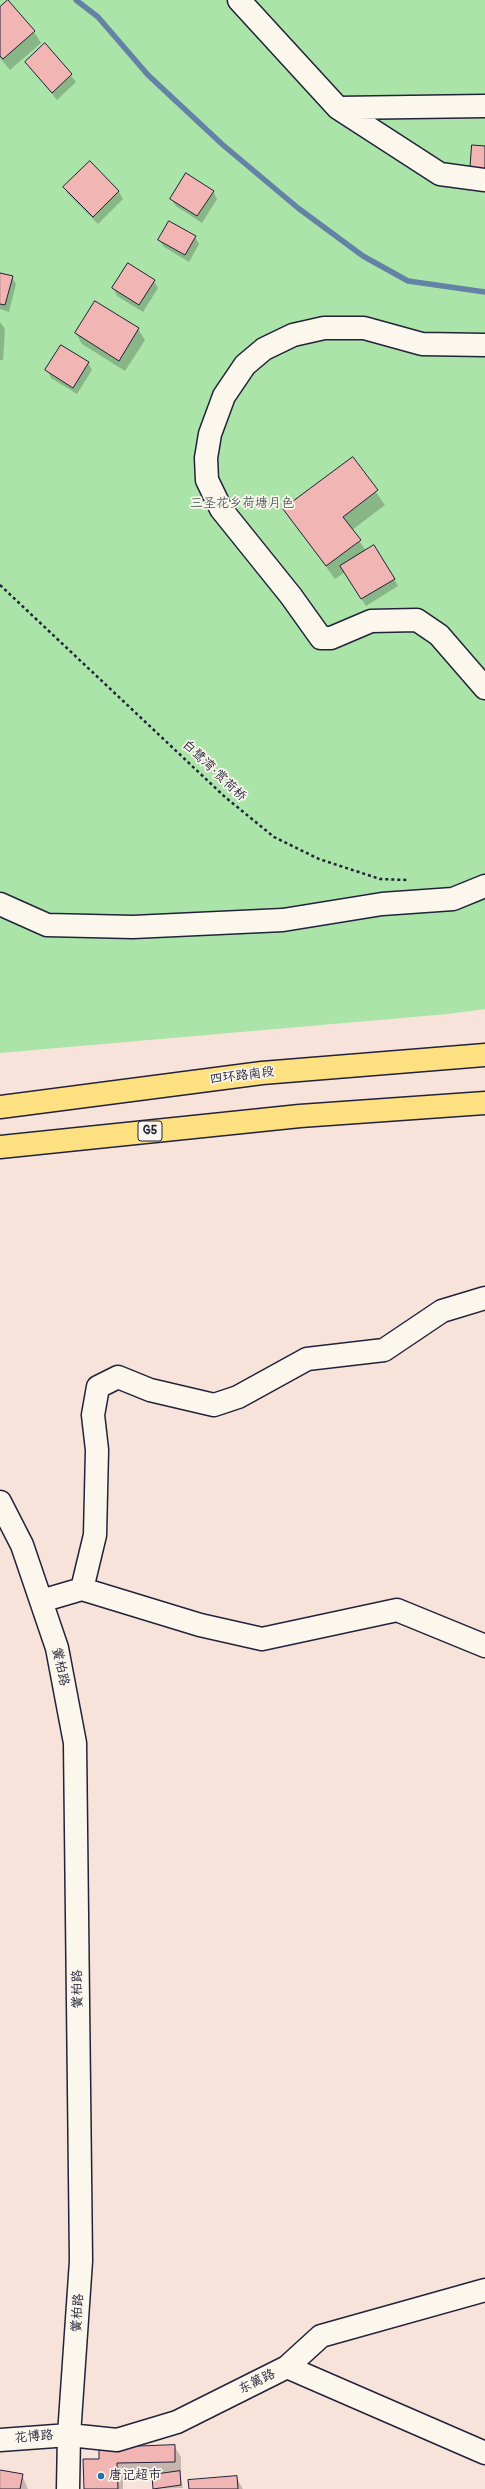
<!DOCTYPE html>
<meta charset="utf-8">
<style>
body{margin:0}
canvas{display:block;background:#f8e3db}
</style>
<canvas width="485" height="2489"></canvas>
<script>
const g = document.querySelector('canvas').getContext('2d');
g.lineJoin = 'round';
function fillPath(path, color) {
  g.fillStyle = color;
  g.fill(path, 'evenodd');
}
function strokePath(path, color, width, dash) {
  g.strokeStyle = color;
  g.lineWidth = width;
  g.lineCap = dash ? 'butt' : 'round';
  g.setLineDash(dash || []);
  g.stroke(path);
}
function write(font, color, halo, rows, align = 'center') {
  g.font = font + ' Pangolin,"LXGW WenKai TC",sans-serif';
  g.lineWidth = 3.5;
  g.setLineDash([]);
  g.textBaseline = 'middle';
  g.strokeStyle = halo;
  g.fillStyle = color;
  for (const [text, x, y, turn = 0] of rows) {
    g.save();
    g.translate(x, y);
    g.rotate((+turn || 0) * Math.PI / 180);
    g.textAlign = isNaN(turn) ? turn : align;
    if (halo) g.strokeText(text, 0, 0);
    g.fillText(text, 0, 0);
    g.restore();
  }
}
fillPath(new Path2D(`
 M0,0H485V1009L448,1014L0,1053Z`), '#abe4a9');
fillPath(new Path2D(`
 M8,2L34,32L41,43L10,70L0,58V8Z
 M45,44L76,82L57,100L26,62Z
 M89,162L119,192L123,199L98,224L68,194L64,187Z
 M213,191L217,199L202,223L176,206L171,199Z
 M195,237L199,244L189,262L164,247L159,240Z
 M0,274L12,277L16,284L9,312L0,309Z
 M154,281L158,288L143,312L117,296L113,288Z
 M96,302L138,329L145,340L125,371L82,344L76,333Z
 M0,322L5,329L3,360H0Z
 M88,363L92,370L77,394L51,378L47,370Z
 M352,458L385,505L352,530L366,551L394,579L398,586L366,606L345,572L335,579L284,509Z
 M174,2446L181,2457V2472H179L183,2488L155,2489L162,2473L123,2474V2489H85L100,2460Z
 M0,2471L22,2475L28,2489H0Z
 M236,2477L243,2489H190Z`), '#0003');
strokePath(new Path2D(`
 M76,0L98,17L148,75L223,145L298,208L363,256L408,281L485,292`), '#6382a5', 5.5);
const building = new Path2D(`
 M8,0L35,31L3,59L0,56V7Z
 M45,43L72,74L52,93L25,62Z
 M472,145L485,146V174L470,173Z
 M90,161L119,191L93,217L63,187Z
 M186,173L214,191L197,216L170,199Z
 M169,221L196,236L185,255L158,240Z
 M128,263L155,280L139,305L112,288Z
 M0,273L13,276L5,305L0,304Z
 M95,301L139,328L119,361L75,333Z
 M61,345L89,362L73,388L45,370Z
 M353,457L378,490L343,517L361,540L326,566L283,509Z
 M374,545L395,579L361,599L340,566Z
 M175,2445V2462L117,2463L118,2489H84L83,2459H99V2448Z
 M0,2470L23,2474L20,2489H0Z
 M180,2471L181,2485L153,2489L152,2475Z
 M237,2476L238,2489H189L188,2480Z`);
fillPath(building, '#f1b5b4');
strokePath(building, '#22223b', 1);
const minor = new Path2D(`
 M239,0L338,108L440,174L485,180
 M338,108L485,106
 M485,345L422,344L364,328H324L293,335L264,349L245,365L224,396L210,434L206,458L207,480L221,509L291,596L321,638H331L371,621L417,620L439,635L485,688
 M0,904L47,925L133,927L283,920L382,904L453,899L485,886
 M0,1502L22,1545L57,1648L75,1743L81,2261L69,2435L68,2489
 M82,1589L95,1535L97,1450L93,1415L98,1387L118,1377L150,1390L214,1405L238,1397L307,1359L384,1350L442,1311L485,1298
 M41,1601L82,1589L200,1625L262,1639L397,1610L485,1646
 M287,2367L321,2336L485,2290
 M0,2440L69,2435L117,2440L177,2422L287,2367L485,2453`);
const highway = new Path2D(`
 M0,1107L262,1073L485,1055
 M0,1147L300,1116L485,1103`);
strokePath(minor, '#22223b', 25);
strokePath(highway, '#22223b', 25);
strokePath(new Path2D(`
 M0,585L225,797L274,837L319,859L380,879L407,880`), '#22223b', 2.5, [3, 3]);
strokePath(minor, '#fbf7ec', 22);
strokePath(highway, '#fde080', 22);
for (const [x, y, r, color] of [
 [101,2476,4,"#1f6fb2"]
]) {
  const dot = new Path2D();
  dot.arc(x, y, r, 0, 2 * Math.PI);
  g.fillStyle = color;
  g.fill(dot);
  strokePath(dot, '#fbf7ec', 1.5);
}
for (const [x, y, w] of [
 [150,1131,24]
]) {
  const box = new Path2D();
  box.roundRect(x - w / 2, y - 10, w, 20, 3);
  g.fillStyle = '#fbf7ec';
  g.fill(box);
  strokePath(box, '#22223b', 1);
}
write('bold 12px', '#22223b', null, [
 ["G5",150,1131]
]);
write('13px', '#4b5c5c', '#fbf7ec', [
 ["三圣花乡荷塘月色",242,504]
]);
write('13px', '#22223b', '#fbf7ec', [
 ["白鹭湾·赏荷桥",214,771,43],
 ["四环路南段",242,1076,-7],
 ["黉柏路",60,1667,78],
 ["黉柏路",78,1989,-91],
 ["黉柏路",78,2313,-86],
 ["东篱路",257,2382,-26],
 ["花博路",34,2437,-5]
]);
write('13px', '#22223b', '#fbf7ec', [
 ["唐记超市",109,2476]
], 'left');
</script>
